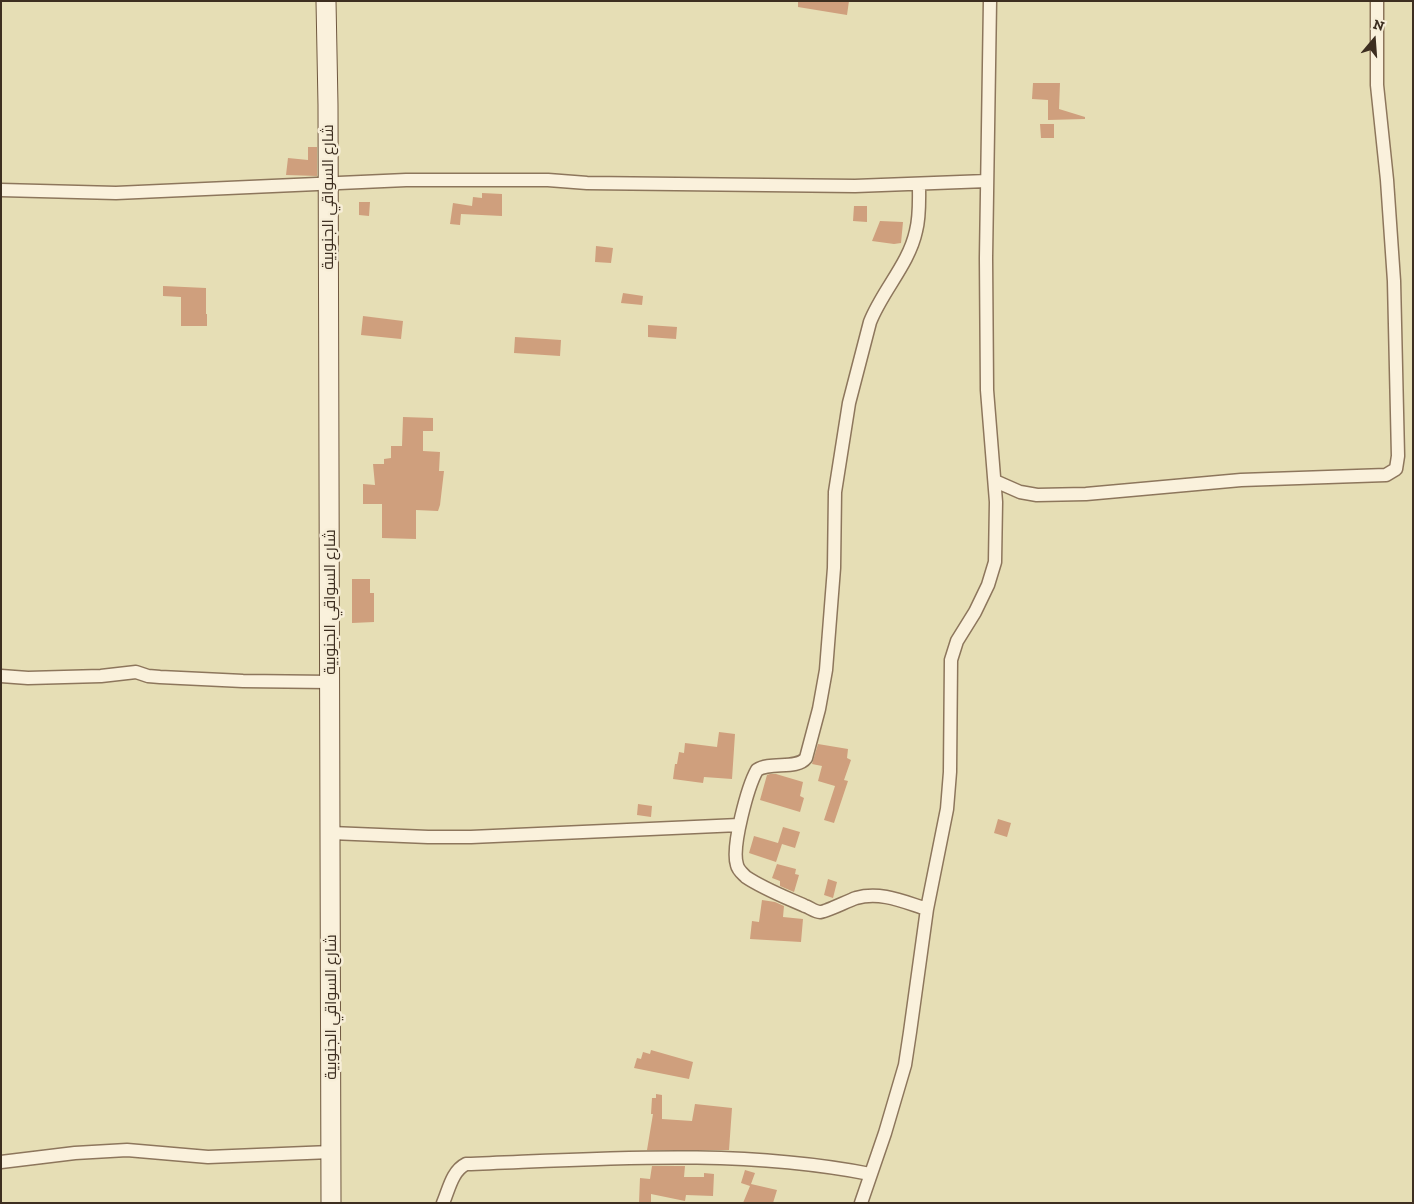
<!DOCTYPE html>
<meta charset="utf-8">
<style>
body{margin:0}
#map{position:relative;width:1414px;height:1204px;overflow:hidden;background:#f0e4c8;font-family:"Zilla Slab",serif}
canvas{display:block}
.frame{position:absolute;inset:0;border:2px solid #3d2e20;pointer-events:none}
.north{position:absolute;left:1349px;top:15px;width:50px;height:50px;-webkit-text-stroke:4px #f7eed8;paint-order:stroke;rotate:18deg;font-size:14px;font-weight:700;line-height:20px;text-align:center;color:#3d2e20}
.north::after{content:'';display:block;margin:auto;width:18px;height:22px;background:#3d2e20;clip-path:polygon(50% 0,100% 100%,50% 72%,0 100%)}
</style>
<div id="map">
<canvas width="1414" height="1204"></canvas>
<div class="frame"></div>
<div class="north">N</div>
</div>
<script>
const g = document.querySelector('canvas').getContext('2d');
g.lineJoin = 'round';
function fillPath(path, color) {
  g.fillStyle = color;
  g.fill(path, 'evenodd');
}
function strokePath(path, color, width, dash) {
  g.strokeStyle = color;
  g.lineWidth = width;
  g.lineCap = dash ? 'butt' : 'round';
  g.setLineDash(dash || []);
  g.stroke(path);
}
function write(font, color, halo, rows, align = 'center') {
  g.font = font + ' "Zilla Slab",Cairo,serif';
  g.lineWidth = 5;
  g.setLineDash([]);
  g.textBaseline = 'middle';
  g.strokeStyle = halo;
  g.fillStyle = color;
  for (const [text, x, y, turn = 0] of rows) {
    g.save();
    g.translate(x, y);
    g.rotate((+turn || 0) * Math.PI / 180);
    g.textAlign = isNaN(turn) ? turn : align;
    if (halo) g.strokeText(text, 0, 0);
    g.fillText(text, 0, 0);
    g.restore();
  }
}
fillPath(new Path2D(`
 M1,1H1413V1203H1Z`), '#e6deb5');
fillPath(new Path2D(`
 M798,1H849L847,15L798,7Z
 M1033,83H1060L1059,109L1085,117V119L1048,120V100L1032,99Z
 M1040,124H1054V138H1041Z
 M308,147H317V176L286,175L288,158L308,160Z
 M482,193L502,194V216L461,214L460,225L450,224L453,203L472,206L473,197L482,198Z
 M359,202H370L369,216L359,215Z
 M854,206H867V222L853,221Z
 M880,221L903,222L901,243L894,244L872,241Z
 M596,246L613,248L611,263L595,262Z
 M163,286L206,288V314H207V326H181V297L163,296Z
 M623,293L643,296L642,305L621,303Z
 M363,316L403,321L401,339L361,335Z
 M648,325L677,327L676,339L648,337Z
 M515,337L561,340L560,356L514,353Z
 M403,417L433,418V431H423V451L440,452L439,471H444L440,505L438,511L416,510V539L382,538V504H363V484L375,485L373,464H384V459L391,458V446H402Z
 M352,579H370V593H374V622L352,623Z
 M719,732L735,734L732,779L704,777L703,783L673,779L675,764H677L679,752L684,753L685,743L717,747Z
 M818,744L848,749L847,758L851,760L844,780L848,781L834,823L824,820L835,786L818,781L822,766L812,764Z
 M770,774H776L803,782L800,796L804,798L800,812L760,800L767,775Z
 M638,804L652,806L651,817L637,815Z
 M998,819L1011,823L1007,837L994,833Z
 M783,827L800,832L795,848L782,844L776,862L749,853L754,836L778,843Z
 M777,864L796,869L795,874L799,875L794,892L780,886V881L772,878Z
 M828,879L837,882L833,898L824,895Z
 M762,900L775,902L784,906L783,917L803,919L801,942L750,939L752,921L759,922Z
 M651,1050L693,1062L689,1079L634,1068L637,1058L641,1059L643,1052L650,1054Z
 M656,1094L662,1095V1119L692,1121L695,1104L732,1108L729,1150H647L653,1114H651L652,1098H656Z
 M652,1166H685L684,1177H704V1173L714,1174L713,1196L686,1195L685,1201L651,1194V1203H639L640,1178L650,1179Z
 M745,1170L755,1173L751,1184L777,1190L773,1203H743L750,1186L741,1183Z`), '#cf9f7d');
const street = new Path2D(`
 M919,184C919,200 920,216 916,231C909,264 882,291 870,322L849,403L835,492L834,568L826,670L819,709L806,758C797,770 770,761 757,770C748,786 731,847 737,865C738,870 742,873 746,877C764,889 785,897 805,906C809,907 815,912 820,912C826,912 847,901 856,898C881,891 904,902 927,909
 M1,190L116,193L406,180H548L587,183L855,186L987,181
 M995,481L1020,492L1037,495L1086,494L1241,480L1386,475L1396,469L1398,456L1394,281L1387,180L1377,85V1
 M1,676L28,678L101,676L136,672L148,676L160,677L243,681L330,682
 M331,833L428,837H471L739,825
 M1,1162L75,1153L127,1150L208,1157L331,1152
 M443,1203C449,1189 452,1171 466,1164C601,1159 737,1148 870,1174
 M861,1203L885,1133L905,1065L910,1032L927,909L947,809L950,772L951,660L957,641L975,612L988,585L995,562L996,502L987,390L986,258L990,1`);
const secondary = new Path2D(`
 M326,1L328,105L331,1203`);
strokePath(street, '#8d765c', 15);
strokePath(secondary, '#6f573f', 21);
strokePath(street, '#faf1dc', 12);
strokePath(secondary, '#faf1dc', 19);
write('16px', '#3d2e20', '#f7eed8', [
 ["شارع السواقي الجنوبية",328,197,-90],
 ["شارع السواقي الجنوبية",330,602,-90],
 ["شارع السواقي الجنوبية",331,1007,-90]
]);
</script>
